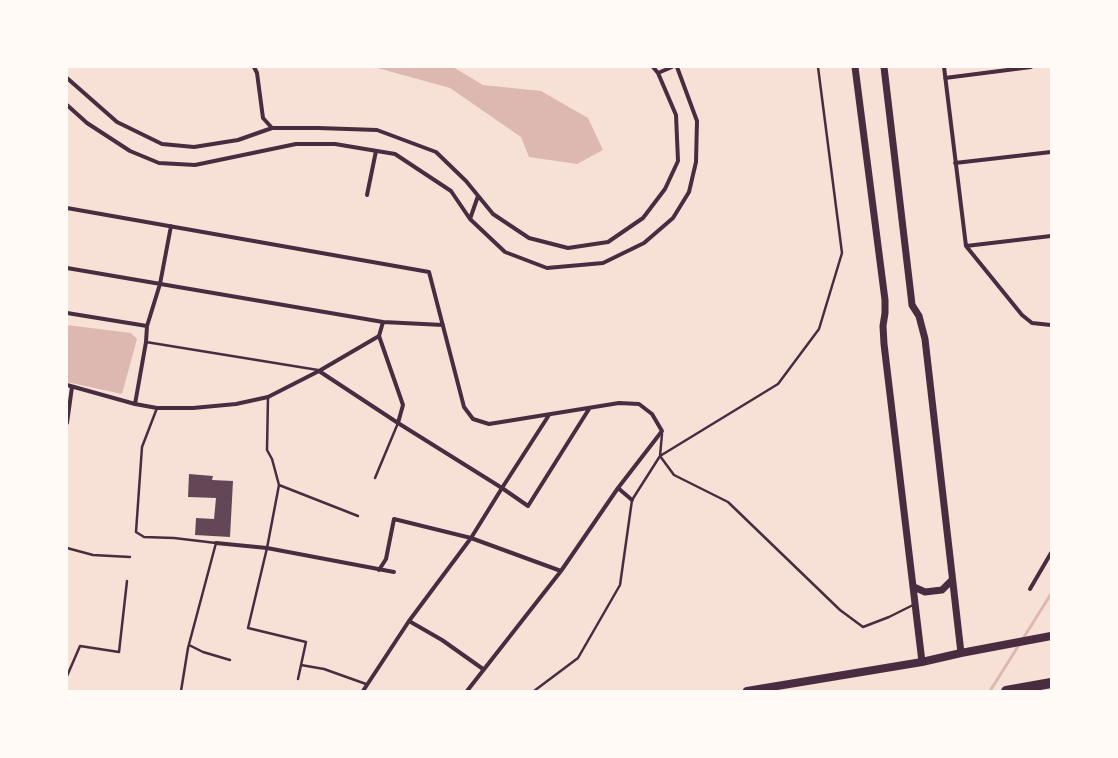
<!DOCTYPE html>
<style>
body{margin:0}
#map{position:relative;width:1118px;height:758px;overflow:hidden;background:#f7e1d7;font-family:Lato,sans-serif}
canvas{display:block}
.frame{position:absolute;inset:0;border:68px solid #fffaf5;pointer-events:none}
</style>
<div id="map">
<canvas width="1118" height="758"></canvas>
<div class="frame"></div>
</div>
<script>
const g = document.querySelector('canvas').getContext('2d');
g.lineJoin = 'round';
function fillPath(path, color) {
  g.fillStyle = color;
  g.fill(path, 'evenodd');
}
function strokePath(path, color, width, dash) {
  g.strokeStyle = color;
  g.lineWidth = width;
  g.lineCap = dash ? 'butt' : 'round';
  g.setLineDash(dash || []);
  g.stroke(path);
}
fillPath(new Path2D(`
 M374,67H453L483,85L541,91L588,118L603,150L577,164L529,157L521,137L450,88Z
 M67,325L131,333L137,339L122,394L67,382Z`), '#dcb8b0');
strokePath(new Path2D(`
 M990,691L1051,594`), '#dcb8b0', 3);
fillPath(new Path2D(`
 M189,474L213,476L212,480L233,481L230,537L195,535L196,518L214,519L216,498L188,497Z`), '#644757');
strokePath(new Path2D(`
 M146,342L318,370
 M268,397L267,450L272,459L279,485L267,548L248,628L306,642L298,679
 M157,408L142,447L136,532L144,537L174,538L216,543L188,648L181,691
 M662,434L660,456L674,475L728,502L840,610L863,627L889,617L913,605
 M375,478L398,423
 M279,485L358,516
 M67,548L93,555L130,557
 M189,645L203,652L230,660
 M301,665L324,669L366,684
 M67,676L80,646L119,652L127,581
 M534,691L578,658L620,585L632,500L660,456L778,384L819,329L842,253L818,67`), '#4a2c40', 2.5);
strokePath(new Path2D(`
 M254,67L257,73L263,118L272,128
 M944,67L966,246L1022,315L1032,323L1051,325
 M658,73L672,67
 M67,78L117,122L162,144L194,147L238,140L272,128H318L377,130L436,152L466,181L493,214L529,238L568,248L608,242L643,218L665,189L678,161L676,115L658,73L653,67
 M945,78L1031,67
 M67,105L87,123L130,151L159,163L195,165L296,144H335L395,154L451,191L470,219L505,252L547,268L603,263L644,243L673,218L689,192L696,162L697,121L677,67
 M955,163L1051,152
 M367,195L376,151
 M67,208L429,272L464,407L473,419L489,424L619,403L639,404L652,414L662,431L618,488L561,571L467,691
 M470,219L478,196
 M966,246L1051,236
 M67,268L383,322L379,336
 M67,313L147,326
 M383,322L443,325
 M319,371L379,336L403,405L398,423
 M67,385L135,404L157,408H193L236,404L268,397L319,371L398,423L502,488L528,506L589,409
 M135,404L146,342L147,326L160,284L171,226
 M67,423L72,387
 M618,488L632,500
 M216,543L267,548L394,572
 M379,570L386,559L394,519L471,538L561,571
 M1030,589L1051,553
 M409,621L442,640L483,669
 M363,691L409,621L471,538L502,488L549,415`), '#4a2c40', 4);
strokePath(new Path2D(`
 M855,67L885,300V313L883,326L884,344L922,662
 M884,67L911,296L912,305L919,316L925,339L961,653
 M914,587L925,592L942,590L952,580`), '#4a2c40', 7);
strokePath(new Path2D(`
 M747,691L922,662L961,653L1051,636`), '#4a2c40', 8);
strokePath(new Path2D(`
 M1006,691L1051,683`), '#4a2c40', 10);
</script>
